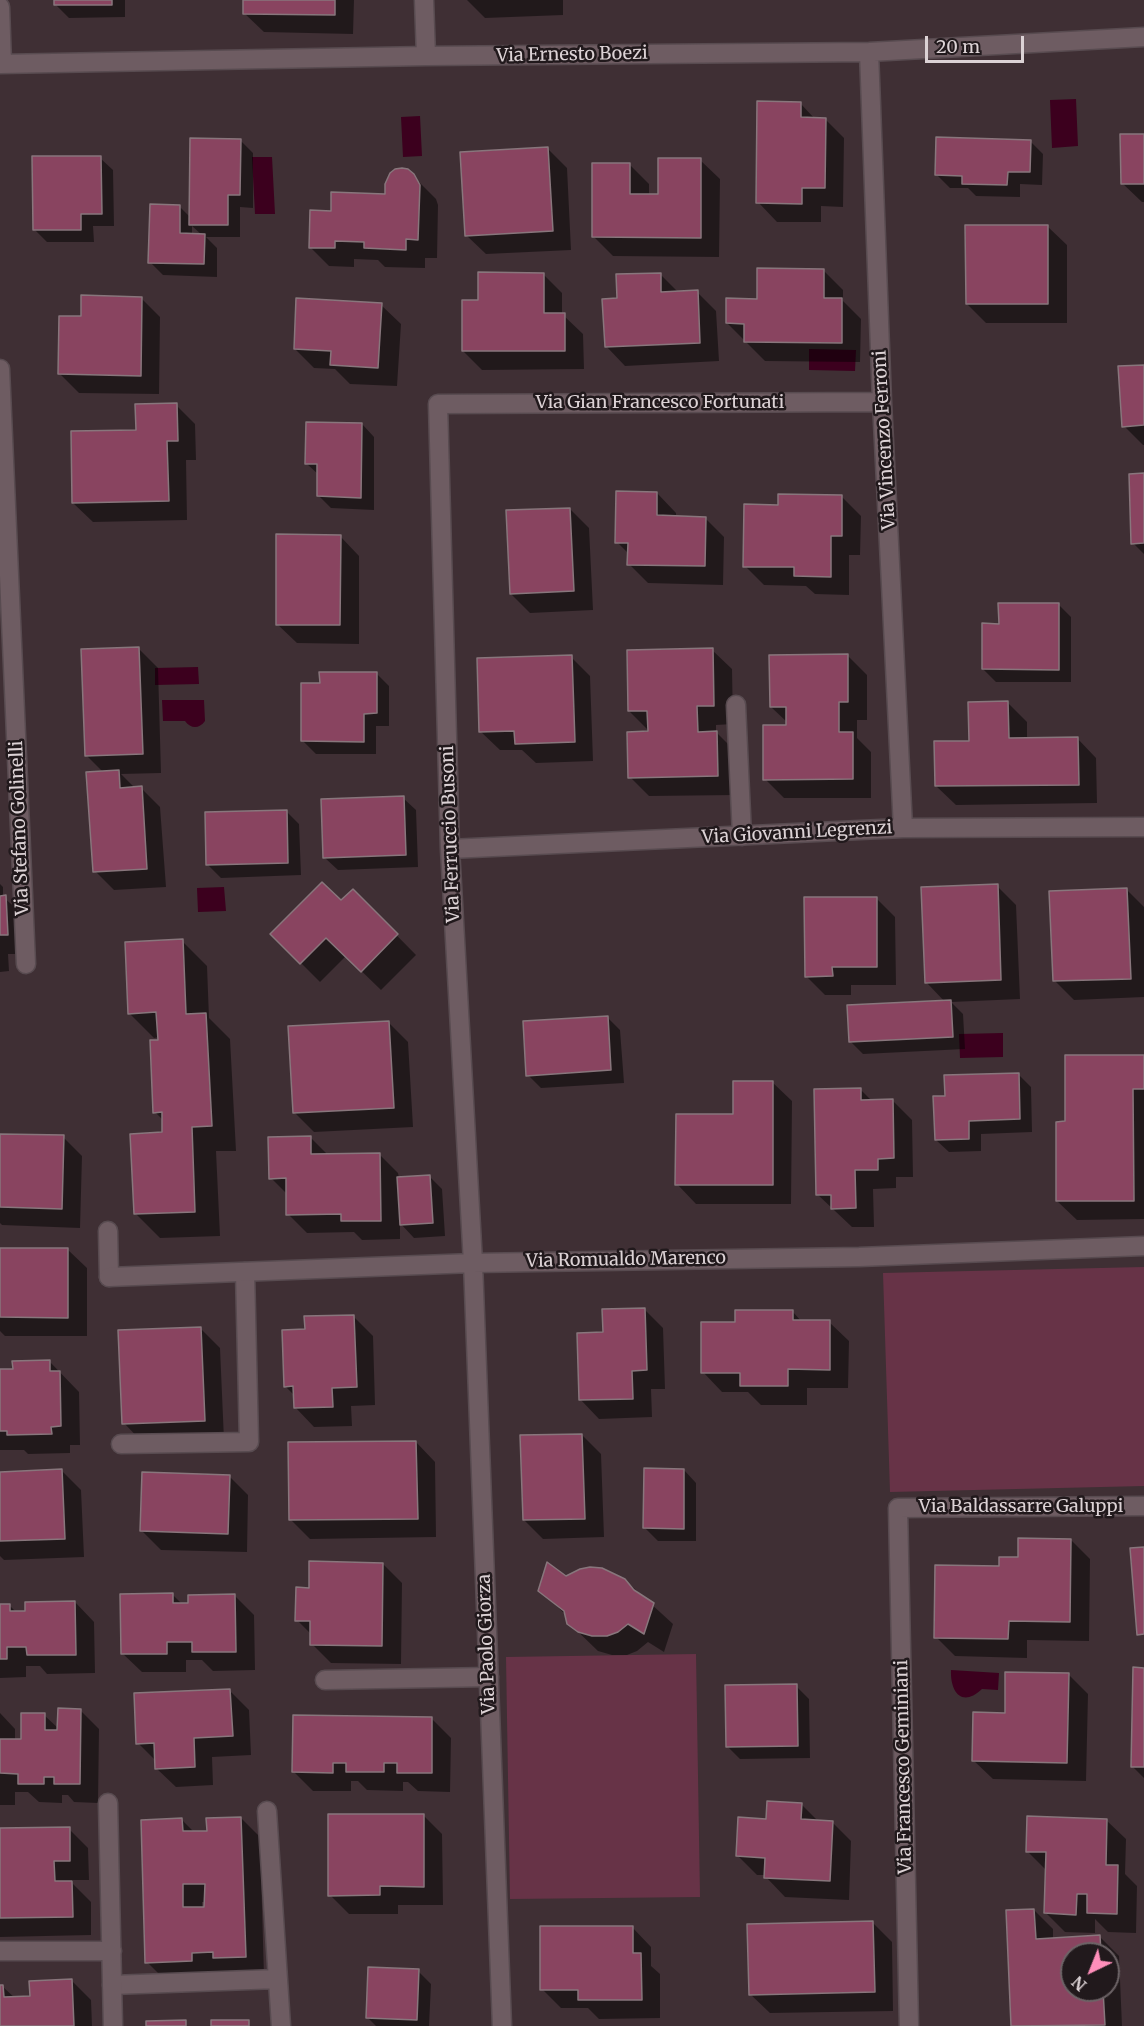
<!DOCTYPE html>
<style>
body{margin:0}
#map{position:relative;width:1144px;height:2026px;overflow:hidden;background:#3f2f34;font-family:Merriweather,serif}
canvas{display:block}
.north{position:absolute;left:1060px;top:1942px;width:60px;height:60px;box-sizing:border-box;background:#21191c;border:2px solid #6c6366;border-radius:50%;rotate:223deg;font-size:16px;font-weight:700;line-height:24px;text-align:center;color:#dcd2d5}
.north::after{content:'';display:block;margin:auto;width:21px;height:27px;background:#ff8eba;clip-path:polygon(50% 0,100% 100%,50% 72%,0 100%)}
.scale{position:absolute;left:925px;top:36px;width:99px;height:27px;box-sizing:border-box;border:3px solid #dcd2d5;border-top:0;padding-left:8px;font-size:18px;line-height:21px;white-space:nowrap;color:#dcd2d5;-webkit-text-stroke:4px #21191c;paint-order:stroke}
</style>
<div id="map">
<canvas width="1144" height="2026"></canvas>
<div class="north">N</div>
<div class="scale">20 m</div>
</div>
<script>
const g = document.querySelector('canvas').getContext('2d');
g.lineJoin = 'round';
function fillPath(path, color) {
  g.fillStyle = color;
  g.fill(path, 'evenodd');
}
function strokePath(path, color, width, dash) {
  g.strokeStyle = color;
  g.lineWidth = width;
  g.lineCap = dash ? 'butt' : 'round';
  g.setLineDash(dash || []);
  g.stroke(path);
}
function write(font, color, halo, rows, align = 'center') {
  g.font = font + ' Merriweather,serif';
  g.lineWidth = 5;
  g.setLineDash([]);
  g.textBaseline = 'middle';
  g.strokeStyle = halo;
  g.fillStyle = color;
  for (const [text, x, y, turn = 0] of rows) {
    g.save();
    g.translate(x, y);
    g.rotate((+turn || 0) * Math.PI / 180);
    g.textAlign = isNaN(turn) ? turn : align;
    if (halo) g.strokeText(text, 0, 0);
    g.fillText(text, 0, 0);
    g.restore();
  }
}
fillPath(new Path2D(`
 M1144,1267V1486L890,1492L883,1273Z
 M696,1654L700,1897L510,1899L506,1657Z`), '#673347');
fillPath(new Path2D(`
 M1076,99L1078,146L1052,148L1050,100Z
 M420,116L422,156L403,157L401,117Z
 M252,157H272L275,214H255Z
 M809,349L856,350L855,371L809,370Z
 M198,667L199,684L155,685V668Z
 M162,700H204L205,721C199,729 191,729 185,721H163Z
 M224,887L226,911L198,912L197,888Z
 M1003,1033V1057L960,1058L959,1034Z
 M951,1670L999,1673L998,1690L982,1689C962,1708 950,1692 951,1670Z`), '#3c001e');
fillPath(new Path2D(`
 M56,0H125V17L69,18L56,5Z
 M245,0H354L353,34L264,32L244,13Z
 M467,0H563V15L485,18Z
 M800,103L815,119H825L844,138L843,207L821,206V222H777L758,202Z
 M1144,135V202H1142L1122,183Z
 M240,140L253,153V208L240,207V237H206L217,248V277L163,275L150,262L180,207L191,218ZM192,226L202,235H192Z
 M1030,141L1043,154L1042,185L1020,184V197L976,196L968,188H950L937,175Z
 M548,149L567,168L571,250L486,254L466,235Z
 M100,158L113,170L114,226H93L94,242H47L34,229Z
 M700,160L720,179L719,257L613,256L594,237L630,165L649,184V196H659Z
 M408,171L436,199L438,205L437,258H425V268L385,267L378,260L354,259V267L329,266L310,247L332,212L386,195Z
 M1047,226L1067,245V323H986L967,304Z
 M824,271L843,290V301L861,319L860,362L765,361L727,323L759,300Z
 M543,274L562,293V314L583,334L584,369L482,370L463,351L480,301Z
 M660,274L679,293L697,292L716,311L719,361L625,366L606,346L619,300Z
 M141,298L160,317L159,394L79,393L60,374L83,318Z
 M381,305L401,324L397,386L350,384L335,369L314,368L295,349Z
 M1144,366V445H1143L1124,426Z
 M176,405L195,424L196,460H186L187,520L93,522L73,503L137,431Z
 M362,424L374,437V510L331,508L318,495L319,475L307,464Z
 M1144,475V554L1133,543Z
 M657,493L676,513V517L705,518L724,537L723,585L648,583L629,564V554L617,542Z
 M842,497L861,516L860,555H849V595L815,594L806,586L764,585L745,566L779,506Z
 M570,509L589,528L593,610L530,613L511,594Z
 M340,536L359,556V644L297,643L277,624Z
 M1058,604L1071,617V682H996L983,669L1000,625Z
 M139,649L158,668L161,773L121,774L135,788H141L160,807L166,887L114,890L95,871L103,772L86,755Z
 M712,650L732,669L733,724L716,725V732L736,752L737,795L649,796L630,777L649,731L629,711Z
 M848,656L867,675V720H857V738L871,752V798H784L765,779L788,726V723L771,707Z
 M571,657L590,676L593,761L536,763L522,750H500L480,731Z
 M376,673L389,686V726H376V754H316L303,741L321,684Z
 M1008,703L1027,722V739L1077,738L1096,758L1097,803L956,805L936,786L970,742Z
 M403,798L416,810L418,867L338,870L325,858Z
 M286,811L299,824L301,875L221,878L208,865Z
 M0,884L3,887V897L25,916L26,954H8L9,971L0,972Z
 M997,886L1016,905L1020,999L951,1002L963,1014L965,1049L863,1054L851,1042L945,1002L927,983Z
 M1127,890L1144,907V997L1074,1000L1055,981Z
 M353,891L416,955L381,990L346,956L320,982L272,934L341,902Z
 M876,898L895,917L896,985H851V995H825L806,976Z
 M182,941L207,966L209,1018L230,1039L236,1151H216L220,1236L160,1238L135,1213L164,1134V1121L155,1112L159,1037L154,1038L129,1013Z
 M607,1017L620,1030L624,1083L541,1088L528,1075Z
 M389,1023L408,1042L413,1127L314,1132L295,1113Z
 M1144,1056V1219L1077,1220L1057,1201L1067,1123Z
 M1018,1074L1031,1087L1032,1132L981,1134V1151L949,1152L936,1140Z
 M772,1082L792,1101L791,1204H696L677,1184L734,1116Z
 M860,1089L872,1101H893L912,1120L913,1177H896V1188L873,1189L874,1227H852L817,1194Z
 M0,1135L63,1137L82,1156L80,1228L2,1225L0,1223Z
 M310,1137L328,1155L379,1154L398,1173L399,1178L429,1176L442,1189L445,1236L414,1238L400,1223V1239L362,1240L354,1232L307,1233L288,1214V1195L271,1178Z
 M0,1249H67L87,1268V1336H5L0,1331Z
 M644,1309L663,1328L665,1389H651L652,1417L599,1419L580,1399L605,1334Z
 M793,1312L802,1322H829L849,1341L848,1388H807V1405H761L748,1392H722L703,1372L736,1323Z
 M353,1316L373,1336L375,1405L351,1406L352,1426L314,1427L295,1407V1396L285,1386L306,1331Z
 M200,1328L220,1348L224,1440L143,1443L124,1423Z
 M50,1362L79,1392L80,1445H70V1453L28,1454L24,1450H0V1371L14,1370Z
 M582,1435L601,1454L604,1537L543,1539L524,1520Z
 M416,1442L435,1462L436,1537L310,1539L291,1520Z
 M684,1470L696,1483V1541H658L645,1528Z
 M62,1471L81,1490L84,1557L4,1560L0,1556V1473Z
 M229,1476L248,1495L247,1552L161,1550L142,1531Z
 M1071,1540L1090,1559L1089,1641L1027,1640V1658L955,1656L936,1637L1000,1567Z
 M383,1564L402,1583L401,1664L331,1663L312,1644V1635L297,1620L310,1589Z
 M566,1578L625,1580L673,1624L664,1652L648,1642L637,1651L627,1655H612L598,1651L569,1623L567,1616L540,1590Z
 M173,1595L182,1604L235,1596L254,1615L255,1670L213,1671L202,1660H186V1672H142L122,1653Z
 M75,1602L94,1622L95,1673L47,1674L40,1666H26V1677L0,1678V1606L9,1605L17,1613Z
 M1144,1669V1778L1132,1766Z
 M1069,1675L1088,1694L1086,1781L993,1779L973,1760L1006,1715Z
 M796,1686L809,1699L810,1758L740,1759L727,1746Z
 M230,1691L249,1710L251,1755L212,1757L213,1785L176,1787L156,1768V1761L138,1743Z
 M80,1710L99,1729L98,1803L74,1802L68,1795H62V1803L39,1802L28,1792H15V1805H0V1713L15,1729V1740L23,1741L44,1715L59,1729Z
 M432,1719L451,1738L450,1792L418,1791L408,1782H403V1791L367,1790L358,1781H351V1791H313L294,1772Z
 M801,1804L819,1822H832L851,1841L849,1900L785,1897L766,1877V1875H757L738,1856L768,1820Z
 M423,1815L442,1834L443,1905H398V1914H349L330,1895Z
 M241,1818L260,1837L264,1976L233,1977L227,1971H211V1980L166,1981L147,1962L182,1820L195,1833H208ZM202,1902H206V1908H202Z
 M1106,1820L1126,1839L1125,1874L1137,1886L1136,1933L1108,1932L1095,1919V1933L1065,1932L1046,1913L1047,1871L1027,1851Z
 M69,1829L88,1848L89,1880H73V1884L91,1902V1935L0,1937V1830Z
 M1034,1910L1053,1929V1939L1100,1937L1119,1956L1122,2026H1013L1007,1912ZM1072,1954H1108V1990H1072Z
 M873,1923L892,1942L893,2011L770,2013L750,1994Z
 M632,1927L651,1947V1966L660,1974V2018L599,2019L588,2008H561L542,1989Z
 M418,1971L431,1984L429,2026H376L368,2018Z
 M72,1981L91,2000L92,2026H0V1987H3L15,1998H32Z`), '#0007');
const building = new Path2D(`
 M54,0H112V5H54Z
 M243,0H335V15L243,14Z
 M757,101L801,102V117L826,118L825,188H802V204L756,203Z
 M1120,134H1144V184H1121Z
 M936,137L1031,140L1030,172H1008L1007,185L962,184V176L935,175Z
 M190,138L241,139L240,195H228V225H189Z
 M548,147L553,231L465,236L460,152Z
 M32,156H101L102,214H81V230H33Z
 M658,158H701V238L592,237V163H630V194H658Z
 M402,168L408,169L414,174L420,185L418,240L406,239V250L364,248V242L335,241V248H309L310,210L331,211V192L385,194V184L390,173L395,169Z
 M150,204L180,205V233L205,234L204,264L148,263Z
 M965,225H1048V304H966Z
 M757,268L824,269V298H842V343L744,342V324L726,323V298L757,299Z
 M478,272L544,273V313H565V351H462V300H478Z
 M661,273V292L698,290L700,343L605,347L602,299L617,298L616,274Z
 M81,295L142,297L141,376L58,374L59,316H81Z
 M296,298L382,303L378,368L330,365L331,351L294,349Z
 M1144,365V425L1122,427L1118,366Z
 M177,403L178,441H167L169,501L72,503L71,431L136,430L135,404Z
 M306,422L362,423L361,498L317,496V464H305Z
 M1144,473V543L1131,544L1129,474Z
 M616,491L657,492V515L706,517L705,566L627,565L628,543H615Z
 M778,494L842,495V536H831V577L794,576V567H743L744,504L778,505Z
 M570,508L574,591L510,594L506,510Z
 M276,534L341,535L340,625H276Z
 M998,603H1059V670L982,669V623L999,624Z
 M139,647L143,754L85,756L81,649Z
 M713,648L714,706H697L698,732L717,731L718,776L628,778L627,732L648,731L647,711H628L627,650Z
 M848,654V702H839V732H853V779L763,780V725H786V707H770L769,655Z
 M572,655L575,742L515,744L514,731L479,732L477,658Z
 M319,672H377V713L364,714V742L301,741V683H320Z
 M1008,701L1009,738L1078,737L1079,785L935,786L934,741H969L968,702Z
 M119,770L120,788L142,786L147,869L93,872L86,772Z
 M404,796L406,855L323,858L321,799Z
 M287,810L288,863L206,865L205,812Z
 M322,882L341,900L353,889L398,934L361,972L326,938L300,964L270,934Z
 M998,884L1001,980L925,983L921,887Z
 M1127,888L1131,979L1053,981L1049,891Z
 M6,895L8,935H0V896Z
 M804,897H877V967H832L833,976L805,977Z
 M183,939L186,1014L206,1013L212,1126L192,1127L195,1212L134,1214L130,1134L162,1132V1112L153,1113L150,1040H158L156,1012L128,1014L125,942Z
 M951,1000L953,1037L849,1042L847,1005Z
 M608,1016L611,1070L526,1076L523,1021Z
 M389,1021L394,1108L293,1113L288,1026Z
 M1065,1055H1144V1089H1133L1134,1201H1056V1122L1065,1121Z
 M1019,1073L1020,1119L969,1121V1139L935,1140L933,1096H945L944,1075Z
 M733,1081H773V1185H675L676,1114H733Z
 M861,1088V1100L893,1099L894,1158L878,1159V1170H855L856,1208L831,1209V1195H816L814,1089Z
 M0,1134L64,1135L62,1209L0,1207Z
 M311,1136V1154L380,1153L381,1221H341V1214L286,1215V1178L269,1179L268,1137Z
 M430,1175L433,1223L400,1225L397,1177Z
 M0,1248H68V1318L0,1317Z
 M645,1308L647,1370L632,1371L633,1399L579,1400L577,1333L603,1332L602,1309Z
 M735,1310H793V1320H830V1370L788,1369V1386H740V1373H701V1322H735Z
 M354,1315L357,1387L332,1388L333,1407L294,1408L293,1386L284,1387L282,1330L305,1329L304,1316Z
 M201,1327L205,1421L122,1424L118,1330Z
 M50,1360V1371H60L61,1426L51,1427L52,1434L7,1435V1431H0V1369H13L12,1361Z
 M582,1434L585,1519L523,1520L520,1435Z
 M416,1441L418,1519L289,1520L288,1442Z
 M644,1468L684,1469V1529L643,1528Z
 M62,1469L65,1539L0,1541V1472Z
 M142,1472L230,1475L228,1534L140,1531Z
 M1018,1538L1071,1539L1070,1622L1009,1621L1008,1639L934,1638L935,1565L999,1566V1557H1018Z
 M1144,1547V1634L1137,1635L1130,1548Z
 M309,1561L383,1563L382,1646L310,1645V1621H295L296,1587L309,1588Z
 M547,1562L566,1576L580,1569L590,1567L602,1568L625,1579L634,1590L654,1603L644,1634L628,1624L618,1632L607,1636H592L578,1632L567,1624L564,1611L538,1591Z
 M173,1593V1603H188V1595L235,1594L236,1652H192V1642H167V1654H121L120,1594Z
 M75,1601L76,1655H27L26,1647H7V1659H0V1604H10V1611H25V1602Z
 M1133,1667L1144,1668V1767H1131Z
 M1005,1672L1069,1673L1067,1763L972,1761L973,1712L1005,1713Z
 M797,1684L798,1746L726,1747L725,1685Z
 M230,1689L233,1736L194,1738L195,1767L155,1769L154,1743L136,1744L134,1693Z
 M58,1708L81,1709L80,1784H54V1777H44V1784H18V1774L0,1773V1739H21V1713H45V1730H57Z
 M293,1715L432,1717V1773H397V1763H384V1772H346V1763H333V1773L292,1772Z
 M767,1801L802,1803L801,1819L833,1821L830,1881L764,1878L765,1858L736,1856L738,1817L766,1819Z
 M328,1814H424V1887L380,1886V1895L328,1896Z
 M1027,1816L1107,1819L1106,1865H1118L1117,1914L1087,1913V1894H1077L1076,1915L1044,1913L1046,1852H1026Z
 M241,1817L246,1957L213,1958V1952L192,1953V1961L145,1963L141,1820L182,1818L183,1831H207L206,1818ZM183,1884H205L204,1907H183Z
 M70,1827V1861H54L55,1881H72L73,1917L0,1918V1828Z
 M1034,1909L1036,1939L1100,1935L1101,1954H1072V1990H1103L1105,2025L1011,2026L1006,1910Z
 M873,1921L875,1992L749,1995L747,1924Z
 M540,1926H633V1953H641L642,2000H578V1990H540Z
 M368,1967L419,1969L417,2020L366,2018Z
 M72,1979L74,2026H0V1985H3L4,1997L30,1996L29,1981Z
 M186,2020V2026H146V2021Z
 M211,2020H249V2026H211Z`);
fillPath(building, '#894460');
strokePath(building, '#88767c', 1.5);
const service = new Path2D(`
 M736,705L742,836
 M108,1231L109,1277
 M121,1444L249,1442L245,1272
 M325,1680L489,1677
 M267,1811L281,2026
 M112,1985L278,1979`);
const minor = new Path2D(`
 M424,0L426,56
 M0,7L2,64
 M869,52L882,402L903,828
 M0,64L426,56L869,52L1144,37
 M0,369L26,964
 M450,849L903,828L1144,827
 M109,1277L473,1263L859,1257L1144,1246
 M108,1803L113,2026
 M0,1951H112
 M502,2026L473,1263L450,849L438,404L882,402
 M909,2026L898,1508L1144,1506`);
strokePath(service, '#584b50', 21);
strokePath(minor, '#584b50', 21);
strokePath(service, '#6e5c62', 18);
strokePath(minor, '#6e5c62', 18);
write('18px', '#dcd2d5', '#21191c', [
 ["Via Ernesto Boezi",572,55,-1],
 ["Via Gian Francesco Fortunati",660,403],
 ["Via Vincenzo Ferroni",885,440,-93],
 ["Via Stefano Golinelli",20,828,-92],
 ["Via Giovanni Legrenzi",797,833,-3],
 ["Via Ferruccio Busoni",451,834,-92],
 ["Via Romualdo Marenco",626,1260,-1],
 ["Via Baldassarre Galuppi",1021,1507],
 ["Via Paolo Giorza",487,1644,-92],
 ["Via Francesco Geminiani",904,1767,-91]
]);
</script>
